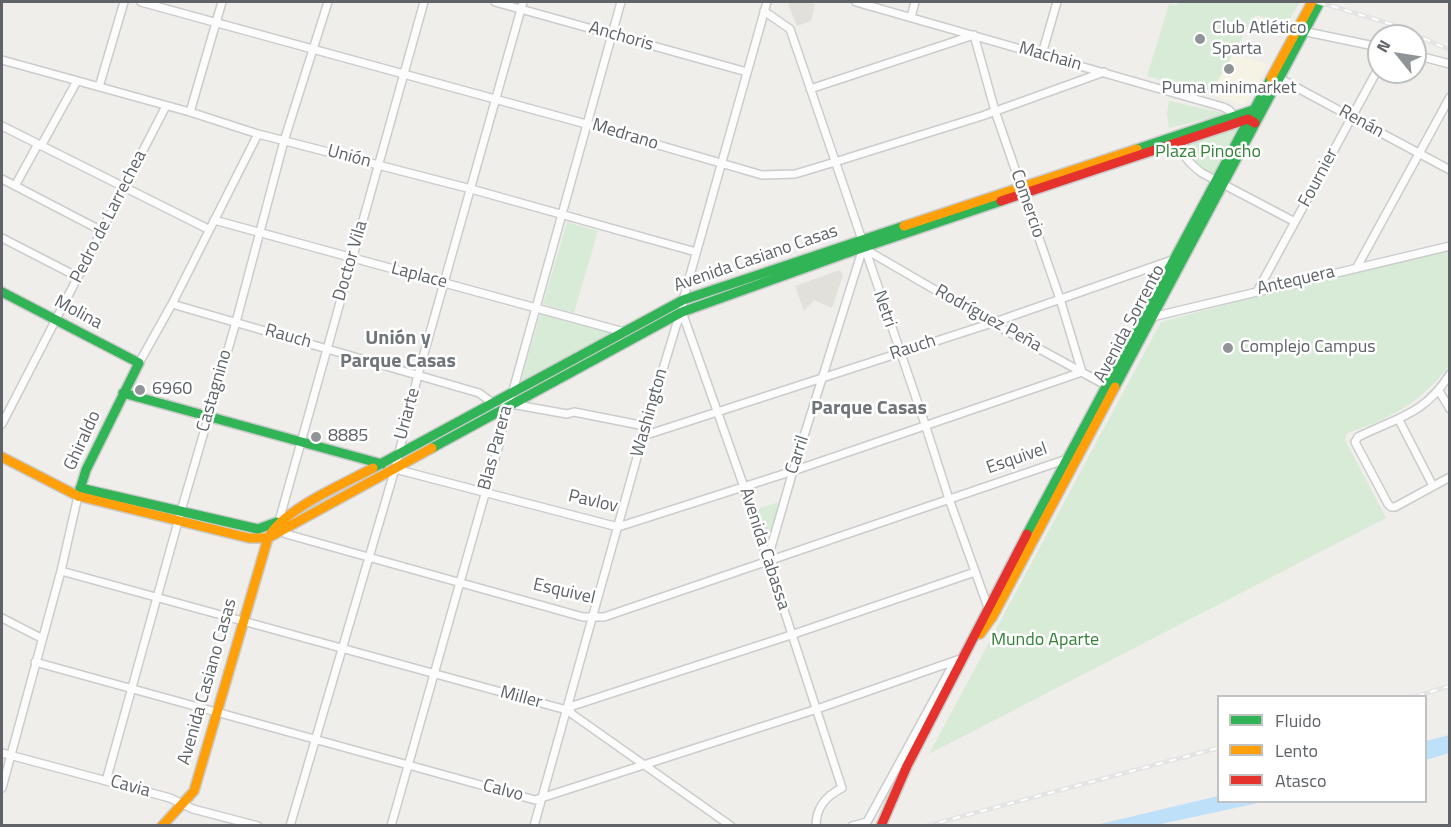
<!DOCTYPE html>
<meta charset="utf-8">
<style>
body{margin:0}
#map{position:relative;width:1451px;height:827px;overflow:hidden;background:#efeeea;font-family:"Titillium Web",sans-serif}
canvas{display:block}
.frame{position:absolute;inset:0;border:3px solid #5f6368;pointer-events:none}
.legend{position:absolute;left:1217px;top:695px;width:210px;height:108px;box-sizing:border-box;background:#fff;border:2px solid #bfc1c3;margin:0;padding:8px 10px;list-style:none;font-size:18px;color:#5f6368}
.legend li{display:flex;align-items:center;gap:12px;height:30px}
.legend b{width:30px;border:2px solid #bfc1c3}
.north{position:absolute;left:1367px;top:24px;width:60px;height:60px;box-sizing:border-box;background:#fff;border:2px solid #bfc1c3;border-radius:50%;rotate:300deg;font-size:16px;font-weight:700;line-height:24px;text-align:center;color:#5f6368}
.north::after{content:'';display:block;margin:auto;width:21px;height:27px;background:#919496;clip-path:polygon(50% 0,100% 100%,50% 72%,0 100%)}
</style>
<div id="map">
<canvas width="1451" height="827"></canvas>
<div class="frame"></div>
<ul class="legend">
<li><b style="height:8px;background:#30b455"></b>Fluido</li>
<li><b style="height:8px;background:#ff9f0a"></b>Lento</li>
<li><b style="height:8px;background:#e5322d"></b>Atasco</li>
</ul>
<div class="north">N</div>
</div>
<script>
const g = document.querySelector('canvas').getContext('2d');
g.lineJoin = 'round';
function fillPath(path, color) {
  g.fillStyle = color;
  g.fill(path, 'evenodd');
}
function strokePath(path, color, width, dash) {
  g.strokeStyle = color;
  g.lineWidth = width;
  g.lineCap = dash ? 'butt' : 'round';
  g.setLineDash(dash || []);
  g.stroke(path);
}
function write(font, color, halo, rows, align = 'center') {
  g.font = font + ' "Titillium Web",sans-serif';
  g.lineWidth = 5;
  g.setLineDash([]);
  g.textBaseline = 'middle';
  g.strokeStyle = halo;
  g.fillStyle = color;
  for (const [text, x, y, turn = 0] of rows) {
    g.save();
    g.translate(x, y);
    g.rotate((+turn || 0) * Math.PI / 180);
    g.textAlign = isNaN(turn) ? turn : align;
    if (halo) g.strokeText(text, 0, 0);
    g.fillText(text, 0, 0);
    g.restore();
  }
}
fillPath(new Path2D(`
 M1232,55L1268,64L1245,105L1210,95Z`), '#f7f3e4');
fillPath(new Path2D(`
 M790,2H806L815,4L811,21L797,26L788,4Z
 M840,270L843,275L832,308L814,300L804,311L795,286Z`), '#e2e0da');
fillPath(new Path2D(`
 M1178,2H1300L1287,23L1255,15L1210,95L1147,76L1169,4L1176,6Z
 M1169,101L1228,114L1169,128L1167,113Z
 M1248,119L1216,180L1189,163L1179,142Z
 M567,222L598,231L574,313L543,304Z
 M1449,248V365C1424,401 1388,420 1347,433L1345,440L1386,518L929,754L1161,322L1351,271Z
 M541,311L616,333L521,381Z
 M779,502L770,536L766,538L755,510Z`), '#d8ebd6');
fillPath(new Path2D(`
 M1449,735V753L1426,760V741Z
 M1218,796V802H1263L1156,825H1096Z`), '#bfe0f9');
const street = new Path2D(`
 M141,2L586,124L762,175L795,174L835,162L982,116L1104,72
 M424,2L279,521L282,530L286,534L583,617H604L1067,459L1069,460
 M495,2L747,72
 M856,2L1223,107L1229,110L1236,118
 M764,11L790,29L925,424L949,499L989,610
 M911,17L915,2
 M1302,31L1379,47
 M1042,54L1057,2
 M1415,55L1450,64
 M2,60L190,112L258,134L471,189L696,252
 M1277,77L1450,170
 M99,87L124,2
 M810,89L974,35L995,111L1060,299L1082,372
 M190,112L222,2
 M2,126L208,229
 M1179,142C1183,157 1190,164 1202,173L1295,222
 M41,146L77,81
 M2,179L102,231
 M15,186L38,144
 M214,220L624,332
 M2,238L78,277
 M863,248L992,323L1109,387
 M1357,267L1450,97
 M1258,290L1379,67
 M172,304L479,393L494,404
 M682,312L744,487L842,788C826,796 816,807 816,826
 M1149,316L1152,317L1450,246
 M139,363L172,304L258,134
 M1450,374C1424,415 1398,417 1358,437L1355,442L1388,504L1391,507H1395L1450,477
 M1439,391L1450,409
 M511,404L567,414L574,412L645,426
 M1399,420L1433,486
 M2,424L166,106
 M643,436L992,323L1175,259
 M395,469L618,527L793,471L1082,372
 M767,561L793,471L863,248
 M61,571L563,709L791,635L975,572
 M2,618L41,638
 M35,662L535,800L817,709L963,658
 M568,707L572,714L731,826
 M2,753L170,798L193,809L258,826
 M106,781L181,511L236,322L284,141L328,2
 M2,788L61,571L78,496
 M290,826L395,469L418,375L523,2
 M391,826L500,441L503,422L502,410L512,394L621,2
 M534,826L643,436L676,326L682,312L683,300L767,2
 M852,826L867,822L955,661`);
const fast = new Path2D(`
 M1137,149L1253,110L1260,113
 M2,292L139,363L86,470L78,496
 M1115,387L1320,2
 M123,393L382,464
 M432,448L682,312L844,254L1001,201
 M373,468L683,300L904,226
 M80,488L258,529L277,522
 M1027,534L1271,78`);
const slow = new Path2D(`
 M1271,78L1312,2
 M904,226L1137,149
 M2,457L78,496L249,538H268L432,448
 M980,634L993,616L1115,387
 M162,826L194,791L268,538C283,509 344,484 373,468`);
const jam = new Path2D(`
 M1001,201L1248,119L1255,123
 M881,826L907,766L1027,534`);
strokePath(street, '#cbcccc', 10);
strokePath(fast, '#cacacb', 12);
strokePath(slow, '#cacacb', 12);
strokePath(jam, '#cacacb', 12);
strokePath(street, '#fdfcfc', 7);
strokePath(fast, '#30b455', 9);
strokePath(slow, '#ff9f0a', 9);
strokePath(jam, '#e5322d', 9);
const rail = new Path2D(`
 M1318,2L1391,24L1450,50
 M1417,696L1450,686
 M926,826L1218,748`);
strokePath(rail, '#e4e4e4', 4.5);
strokePath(rail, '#fff', 2, [7]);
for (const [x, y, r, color] of [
 [1200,39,6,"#919496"],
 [1229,69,6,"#919496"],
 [1228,348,6,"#919496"],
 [140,390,6,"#919496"],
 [316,437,6,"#919496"]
]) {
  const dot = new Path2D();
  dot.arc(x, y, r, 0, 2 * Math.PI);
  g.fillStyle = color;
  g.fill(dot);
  strokePath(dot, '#fff', 2);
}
write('18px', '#5f6368', '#fff', [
 ["Club Atlético",1212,29],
 ["Sparta",1212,50],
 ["Puma minimarket",1229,89,"center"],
 ["Complejo Campus",1240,348],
 ["6960",152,390],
 ["8885",328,437]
], 'left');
write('18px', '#5f6368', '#fff', [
 ["Anchoris",621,37,16],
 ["Machain",1050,57,16],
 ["Renán",1361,122,29],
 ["Medrano",625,135,17],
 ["Unión",349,157,15],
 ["Fournier",1319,178,-62],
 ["Comercio",1027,204,71],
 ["Pedro de Larrechea",109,217,-63],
 ["Avenida Casiano Casas",756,259,-19],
 ["Doctor Vila",351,261,-74],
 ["Laplace",419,276,15],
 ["Antequera",1296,281,-13],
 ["Netri",884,309,71],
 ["Molina",78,313,28],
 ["Rodríguez Peña",988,319,29],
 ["Avenida Sorrento",1130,324,-62],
 ["Rauch",288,337,16],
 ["Rauch",913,348,-18],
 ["Castagnino",215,391,-74],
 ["Washington",650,413,-74],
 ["Uriarte",408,414,-75],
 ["Ghiraldo",83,441,-65],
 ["Blas Parera",496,448,-75],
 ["Carril",798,455,-72],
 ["Esquivel",1017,459,-19],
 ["Pavlov",593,502,13],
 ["Avenida Cabassa",764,549,72],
 ["Esquivel",564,592,13],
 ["Avenida Casiano Casas",208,682,-74],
 ["Miller",521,698,15],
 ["Cavia",130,787,15],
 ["Calvo",503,791,15]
]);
write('18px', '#348238', '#fff', [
 ["Plaza Pinocho",1208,153],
 ["Mundo Aparte",1045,641]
]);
write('bold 20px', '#70757a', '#fff', [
 ["Unión y",398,339],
 ["Parque Casas",398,362],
 ["Parque Casas",869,409]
]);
</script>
